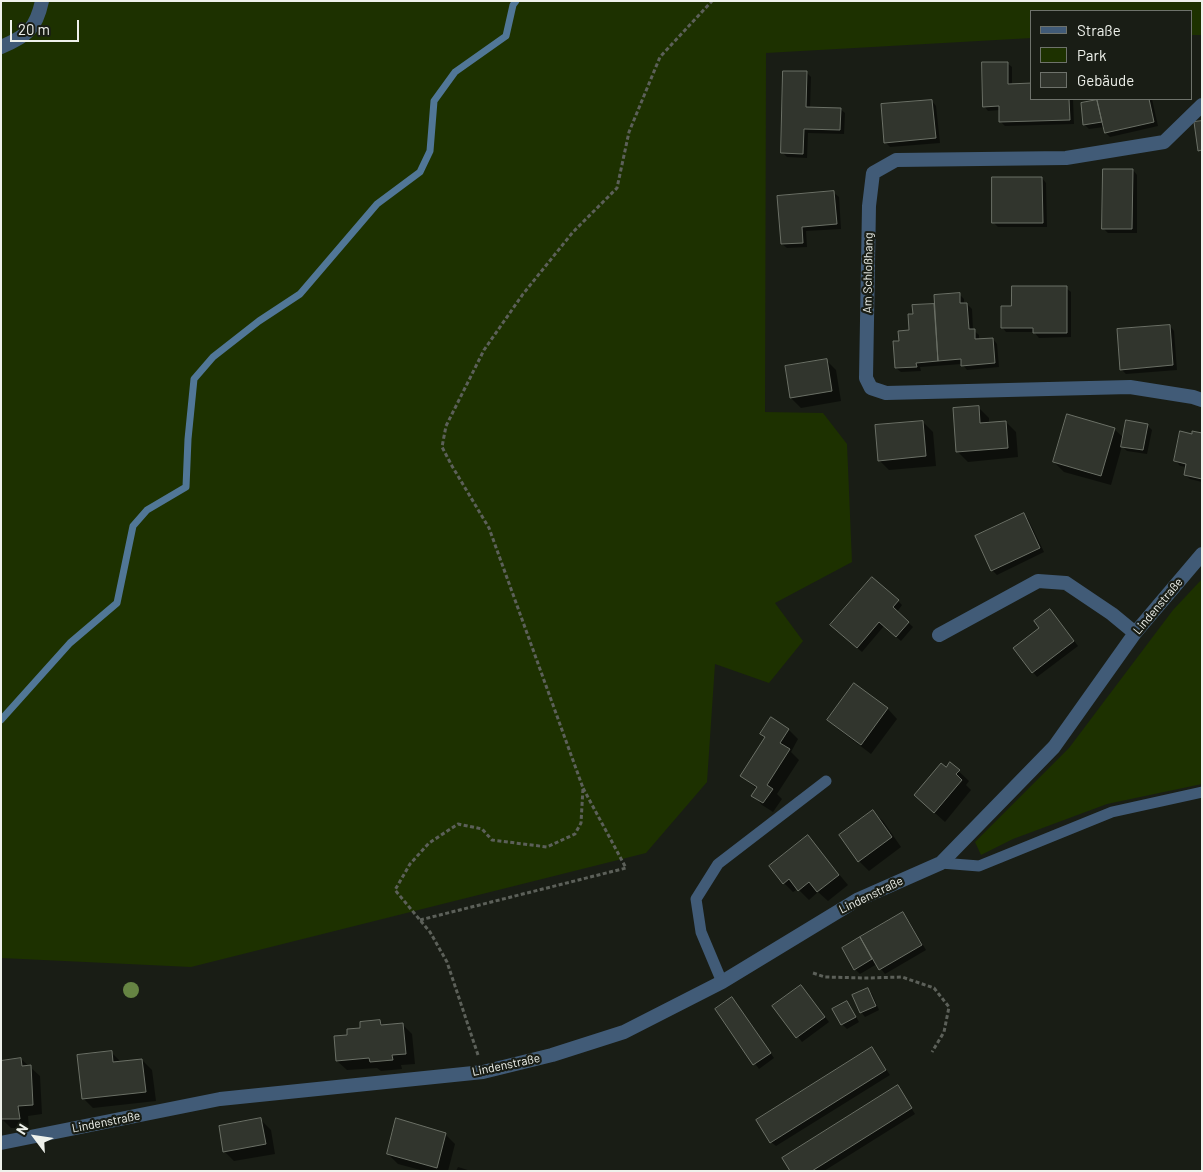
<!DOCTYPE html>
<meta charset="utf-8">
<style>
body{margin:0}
#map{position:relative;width:1203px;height:1172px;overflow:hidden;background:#191d15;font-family:Barlow,sans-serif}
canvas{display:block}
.frame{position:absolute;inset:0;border:2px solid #eef1eb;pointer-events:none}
.legend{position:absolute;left:1030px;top:10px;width:162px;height:90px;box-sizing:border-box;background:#191d15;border:1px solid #6e726b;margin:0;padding:6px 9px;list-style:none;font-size:15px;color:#eef1eb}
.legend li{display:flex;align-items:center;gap:10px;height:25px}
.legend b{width:25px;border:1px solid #6e726b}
.north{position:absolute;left:10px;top:1112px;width:50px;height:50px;-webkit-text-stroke:4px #191d15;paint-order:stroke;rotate:301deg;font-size:14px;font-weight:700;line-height:20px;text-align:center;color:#eef1eb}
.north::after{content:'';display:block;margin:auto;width:18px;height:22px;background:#eef1eb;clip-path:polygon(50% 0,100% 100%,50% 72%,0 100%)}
.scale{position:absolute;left:10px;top:20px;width:69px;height:22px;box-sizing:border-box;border:2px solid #eef1eb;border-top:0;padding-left:6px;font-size:15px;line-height:18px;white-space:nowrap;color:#eef1eb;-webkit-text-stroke:4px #191d15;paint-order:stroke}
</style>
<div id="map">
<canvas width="1203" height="1172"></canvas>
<div class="frame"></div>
<ul class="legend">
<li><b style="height:6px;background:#415b77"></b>Straße</li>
<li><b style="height:14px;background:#1d3100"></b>Park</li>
<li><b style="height:14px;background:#31352d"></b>Gebäude</li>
</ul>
<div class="north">N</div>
<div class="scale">20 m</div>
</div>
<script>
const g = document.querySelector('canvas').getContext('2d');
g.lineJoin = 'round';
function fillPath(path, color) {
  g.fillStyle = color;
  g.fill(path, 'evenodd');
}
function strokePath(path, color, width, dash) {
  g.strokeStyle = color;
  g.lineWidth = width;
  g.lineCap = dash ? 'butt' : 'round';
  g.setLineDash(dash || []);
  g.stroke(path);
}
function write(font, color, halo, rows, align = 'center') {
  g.font = font + ' Barlow,sans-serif';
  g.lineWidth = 4.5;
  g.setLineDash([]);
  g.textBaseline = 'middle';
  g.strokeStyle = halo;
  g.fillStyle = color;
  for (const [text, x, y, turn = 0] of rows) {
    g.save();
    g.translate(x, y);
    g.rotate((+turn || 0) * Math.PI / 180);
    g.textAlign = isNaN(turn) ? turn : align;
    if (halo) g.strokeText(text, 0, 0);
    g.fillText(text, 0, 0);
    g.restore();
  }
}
fillPath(new Path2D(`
 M1,1H1202V35H1192V11H1032V38L766,53L765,412L823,413L847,444L852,562L775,603L803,641L769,683L715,664L707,782L646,853L191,967L1,958Z
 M1202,579V784L1107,804L1013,839L981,855L975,842L1069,748L1173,610Z`), '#1d3100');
fillPath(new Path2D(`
 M1007,63L1012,67V85L1032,99H1073L1074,124L1005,126L1000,121V110L988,111L984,106Z
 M806,72L811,77L810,108L840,109L845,113L844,134L808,133L807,158L787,157L782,152Z
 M1098,99H1152L1158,126L1110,137L1106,133L1104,127L1089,129L1084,124L1082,104L1099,101Z
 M932,101L936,106L940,143L890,147L886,143Z
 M1133,170L1137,175V233H1108L1103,228Z
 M1042,178L1046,183L1047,227H998L993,222Z
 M834,193L839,197L841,229L806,231L807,247L787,248L782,244Z
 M1066,288L1071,292V337L1039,338L1034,332H1006L1002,327Z
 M959,294L964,299V304H967L972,309L973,330L979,335V340L993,339L997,344L999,367L967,370L962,364L920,367L921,371L901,372L896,368L900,342L911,331L914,315L913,306L935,305Z
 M1170,326L1174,331L1177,370L1126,374L1121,369Z
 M826,360L836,370L841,401L801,408L791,398Z
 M979,408L989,418V423L1006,422L1016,432L1018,457L968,462L958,452Z
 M923,422L933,432L936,466L889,470L879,460Z
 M1147,425L1152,430L1147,454L1127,451L1122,446L1111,485L1064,472L1054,462L1114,429L1124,438Z
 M1202,434V482L1190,479L1185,475L1187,467L1180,466L1176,461L1193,435Z
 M1024,515L1028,519L1044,552L997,575L992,570Z
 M898,601L902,605L897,612L913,627L901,641L884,626L862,652L836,629Z
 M1055,616L1078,646L1037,677L1033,672L1041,628Z
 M855,685L888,709L897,719L871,754L838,729L829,719Z
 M771,719L789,730L798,739L791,752L799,760L777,794L782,799L773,812L762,805L753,795L757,789L741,776L766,738L761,734Z
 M950,763L969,781L966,785L971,790L945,822L915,795Z
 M873,812L883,821L901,847L869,871L859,861Z
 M808,837L848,885L828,901L818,892L809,900L798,889L793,892L784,883Z
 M903,914L907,918L926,950L885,974L877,964L860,974L855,969L843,948Z
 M801,986L829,1022L802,1042L774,1006Z
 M867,989L872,994L879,1010L865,1017L861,1012Z
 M847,1003L851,1008L859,1022L847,1029L842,1024Z
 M736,1004L774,1058L759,1069L716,1010Z
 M380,1021L384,1026L402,1024L412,1034L415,1064L401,1065L402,1069L381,1071L377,1068L347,1070L337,1061L349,1036Z
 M872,1049L890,1075L776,1146L771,1142Z
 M111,1052L121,1062L142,1060L152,1070L156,1101L93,1108L83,1098Z
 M21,1059L40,1076L42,1114L28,1116L29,1128H11L1,1118Z
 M898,1087L915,1114L824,1171H791Z
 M261,1120L271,1130L275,1154L234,1161L224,1151Z
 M445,1134L455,1144L448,1171H424L398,1164L388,1154Z
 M458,1167L471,1171H456Z`), '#0007');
strokePath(new Path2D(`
 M1,720L70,643L117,603L133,526L147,510L186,487L188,439L194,379L213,357L259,321L300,294L377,204L420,172L430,151L434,101L455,72L506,36L513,5L516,1`), '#517797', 7);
const building = new Path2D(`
 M982,62H1008V84L1032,83V99H1069L1070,120L999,122V106L983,107Z
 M783,71H807L806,107L841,108L840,130L804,129L803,154L781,153Z
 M1097,99H1149L1154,122L1105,133Z
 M932,100L936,138L884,143L881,104Z
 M1097,100L1102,122L1083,125L1081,103Z
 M1202,121V150L1198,151L1194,122Z
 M1103,169H1133L1132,229H1102Z
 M992,177H1042L1043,223H992Z
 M834,191L837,224L802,227L803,243L781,244L777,196Z
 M1012,286H1067V333H1033V328H1001V306H1011Z
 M960,293V303H967L969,329H975V339L993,338L995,363L961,366V359L938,361L934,295Z
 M934,304L938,361L916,363L917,367L895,368L893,341H899L898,331L909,330L908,314H913L912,305Z
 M1170,325L1173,365L1120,370L1117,329Z
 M827,359L832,391L790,398L785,366Z
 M979,406L980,423L1006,421L1008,448L956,452L953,408Z
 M1067,414L1115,428L1101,476L1053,462Z
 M1126,420L1148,424L1143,450L1121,447Z
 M923,421L926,456L878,461L875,425Z
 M1180,431L1192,434V431L1202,433V479L1184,475L1186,464L1174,461Z
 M1024,513L1040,548L991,571L975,536Z
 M872,577L899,600L893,607L909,622L896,637L879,622L857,648L830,625Z
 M1050,609L1074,641L1032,673L1013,648L1039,628L1034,621Z
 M854,683L888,708L861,745L827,720Z
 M771,717L789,729L780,743L790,749L767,785L773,789L763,803L751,796L757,787L740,776L765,737L760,734Z
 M950,762L960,770L956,774L962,780L934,813L914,795L941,763L946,767Z
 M873,810L892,837L858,862L839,835Z
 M808,835L839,875L817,892L809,882L798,891L789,879L783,884L769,866Z
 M903,912L922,945L879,970L860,937Z
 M860,937L872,959L854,970L842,948Z
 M801,985L825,1017L796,1038L772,1006Z
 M868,988L876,1006L860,1013L852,995Z
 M732,997L771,1053L753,1065L715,1009Z
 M847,1001L856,1017L841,1025L832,1009Z
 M380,1020L381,1025L403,1023L406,1054L392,1055L393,1060L370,1062L369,1058L336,1061L334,1036L347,1035V1029L360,1028V1022Z
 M872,1047L886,1070L770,1143L756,1120Z
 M112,1051L113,1062L142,1059L146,1092L82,1099L77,1055Z
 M21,1058L22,1066L31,1065L33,1105L18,1106L20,1119H1V1061Z
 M898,1085L912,1108L812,1171H790L782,1158Z
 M261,1118L266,1144L223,1152L219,1126Z
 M396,1118L446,1133L437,1168L387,1154Z`);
fillPath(building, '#31352d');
strokePath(building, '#6b7066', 1);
strokePath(new Path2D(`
 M420,920L626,868L583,788
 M813,973L825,977L867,978L902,977L934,988L949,1007L944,1032L932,1052
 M478,1055L447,962L430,932L395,890L410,864L429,843L458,824L482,829L492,840L547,847L575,834L581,823L583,788L489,528L452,466L442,447L446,426L484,350L523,294L573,232L617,188L629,132L660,57L712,1`), '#5c6059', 3, [4, 2.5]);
strokePath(new Path2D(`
 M941,863L979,866L1112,812L1202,792
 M722,982L701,932L696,899L718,864L826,781`), '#415b77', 11);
strokePath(new Path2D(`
 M1,47C27,36 36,29 42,1
 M1202,105L1164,142L1066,158L896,160L873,173L869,206L866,378L871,388L886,393L1130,387L1193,397L1202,400
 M939,635L1038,581L1066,583L1112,614L1135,633
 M1,1143L220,1099L483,1072L552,1055L624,1032L722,982L857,900L941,863L1054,747L1135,633L1202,554`), '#415b77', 14);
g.fillStyle = '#668443';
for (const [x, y] of [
 [131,990]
]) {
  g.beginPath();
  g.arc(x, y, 8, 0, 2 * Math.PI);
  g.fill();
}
write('12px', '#eef1eb', '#191d15', [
 ["Am Schloßhang",868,273,-89],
 ["Lindenstraße",1158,606,-50],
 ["Lindenstraße",871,895,-26],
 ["Lindenstraße",506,1065,-12],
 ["Lindenstraße",106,1122,-11]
]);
</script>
